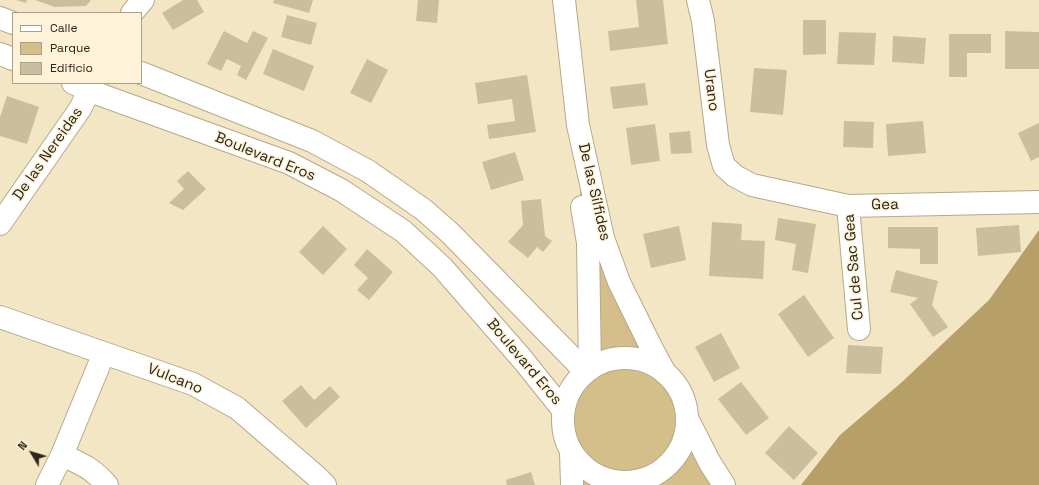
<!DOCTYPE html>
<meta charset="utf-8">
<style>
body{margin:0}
#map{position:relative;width:1039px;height:485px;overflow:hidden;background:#f3e6c5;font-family:"Space Grotesk",sans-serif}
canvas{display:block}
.legend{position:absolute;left:12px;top:12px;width:130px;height:72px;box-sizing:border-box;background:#fef3d9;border:1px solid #aaa18d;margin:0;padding:5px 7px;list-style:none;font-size:12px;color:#2b261a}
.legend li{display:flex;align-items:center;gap:8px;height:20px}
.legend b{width:20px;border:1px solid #aaa18d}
.north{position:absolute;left:12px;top:433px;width:40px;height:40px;-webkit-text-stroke:3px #fef3d9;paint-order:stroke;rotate:308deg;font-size:11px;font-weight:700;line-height:16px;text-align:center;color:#2b261a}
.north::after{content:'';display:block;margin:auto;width:14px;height:18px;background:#2b261a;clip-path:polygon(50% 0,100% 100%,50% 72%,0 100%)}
</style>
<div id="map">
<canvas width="1039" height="485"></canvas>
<ul class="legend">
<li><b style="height:5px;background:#fff"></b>Calle</li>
<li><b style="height:11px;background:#d4be89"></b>Parque</li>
<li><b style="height:11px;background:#cbbe9e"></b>Edificio</li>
</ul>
<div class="north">N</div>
</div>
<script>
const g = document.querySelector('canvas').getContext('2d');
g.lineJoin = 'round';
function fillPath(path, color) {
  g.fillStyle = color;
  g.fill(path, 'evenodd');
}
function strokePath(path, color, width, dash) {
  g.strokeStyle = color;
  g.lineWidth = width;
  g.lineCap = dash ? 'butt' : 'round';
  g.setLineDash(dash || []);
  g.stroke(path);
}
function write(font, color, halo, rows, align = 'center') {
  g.font = font + ' "Space Grotesk",sans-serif';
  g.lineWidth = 3;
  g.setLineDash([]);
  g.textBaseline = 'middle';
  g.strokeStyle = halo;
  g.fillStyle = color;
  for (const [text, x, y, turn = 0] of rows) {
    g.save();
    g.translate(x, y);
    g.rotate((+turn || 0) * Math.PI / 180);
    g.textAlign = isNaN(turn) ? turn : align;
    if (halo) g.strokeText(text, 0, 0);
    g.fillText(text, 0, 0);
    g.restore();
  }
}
fillPath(new Path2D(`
 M578,125L603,238L652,349L629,358L661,374L673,386L681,401L687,418L729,485H659L649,478L639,485H572C572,475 572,464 571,454C571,450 567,447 566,443C564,439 563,433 563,429C559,400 580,375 605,365L590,369L580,193Z`), '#d4be89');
fillPath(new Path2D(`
 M1039,230V485H801L840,435L902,382L989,300Z`), '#b6a067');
fillPath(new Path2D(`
 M16,0H27L26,3Z
 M35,0H91L86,6L55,7Z
 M183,0H197L204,12L173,30L162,13Z
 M274,0H313L309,13L273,3Z
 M418,0H439L437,23L416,21Z
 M636,0H663L668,44L610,51L608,31L639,27Z
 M287,15L317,23L311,45L281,37Z
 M803,20H826V54L803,55Z
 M224,31L247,43L253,31L268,38L246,80L237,75L241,66L227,59L221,71L207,64Z
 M1005,31L1039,32V69H1005Z
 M839,32L876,33L874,65L837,64Z
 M949,34H991V53H967V77H949Z
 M893,36L926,38L924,64L892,62Z
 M273,49L314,66L304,91L263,74Z
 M367,59L388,70L371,103L350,93Z
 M754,68L787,70L783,115L750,112Z
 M527,75L536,132L489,139L487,125L515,121L512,99L478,104L475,83Z
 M645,83L648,105L613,109L610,87Z
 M7,96L39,107L27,144L0,136V117Z
 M844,121L874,122L873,148L843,147Z
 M923,121L926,153L888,156L886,124Z
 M1039,123V157L1031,161L1018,133Z
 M655,124L660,161L631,165L626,128Z
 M690,131L692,153L671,154L669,133Z
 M515,152L524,180L491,190L482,162Z
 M188,171L206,189L183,210L169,203L184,189L177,181Z
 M541,199L545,236L552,241L543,252L537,247L528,258L508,242L523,225L521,201Z
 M778,218L816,224L808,273L792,270L796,244L775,240Z
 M712,222L742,224L741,240L765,241L763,279L709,276Z
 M1019,225L1021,252L978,256L976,228Z
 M323,226L347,249L323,275L299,252Z
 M679,226L686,260L651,268L643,234Z
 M888,227H938V264H920V249L888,248Z
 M367,249L393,272L369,300L357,290L368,278L354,265Z
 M896,270L938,281L932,305L948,327L933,337L910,304L918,298L890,292Z
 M804,295L834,338L808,357L778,314Z
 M721,333L740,368L714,382L695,347Z
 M848,345L883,347L881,374L846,373Z
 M741,382L769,418L746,435L718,399Z
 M301,385L314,400L330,386L340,397L306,428L282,401Z
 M789,426L818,453L794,480L765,453Z
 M531,472L535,485H507L506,480Z`), '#cbbe9e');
const minor = new Path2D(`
 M698,0L703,21L718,145L724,166L735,176L752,185L848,206L1039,202
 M132,13L143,0
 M0,18L13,23
 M0,54L13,59
 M141,73L312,141L368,171L424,210L450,233L586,372
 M73,83L90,91L289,163L341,190L403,231L442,267L523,360L563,410
 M848,206L859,329
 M0,224L80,109L93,83
 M0,317L193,384L237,408L316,476L325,485
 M571,453L572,485
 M62,455C82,464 92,468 107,485
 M47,485L62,455L104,353
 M639,485L641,481`);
const major = new Path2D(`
 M564,0L578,125L603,238L619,282L652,349L665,373
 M582,207L588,243L590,369
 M563 420a62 62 0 1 1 124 0a62 62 0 1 1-124 0Z
 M687,418L710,463L724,485`);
strokePath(minor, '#b6a989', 24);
strokePath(major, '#b6a989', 24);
strokePath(minor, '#fff', 22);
strokePath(major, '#fff', 22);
write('15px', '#2b261a', '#fef3d9', [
 ["Urano",711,90,83],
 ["De las Nereidas",48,154,-55],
 ["Boulevard Eros",265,157,22],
 ["De las Sílfides",594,192,77],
 ["Gea",885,205,-1],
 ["Cul de Sac Gea",854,267,-95],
 ["Boulevard Eros",524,362,50],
 ["Vulcano",175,379,22]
]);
</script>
